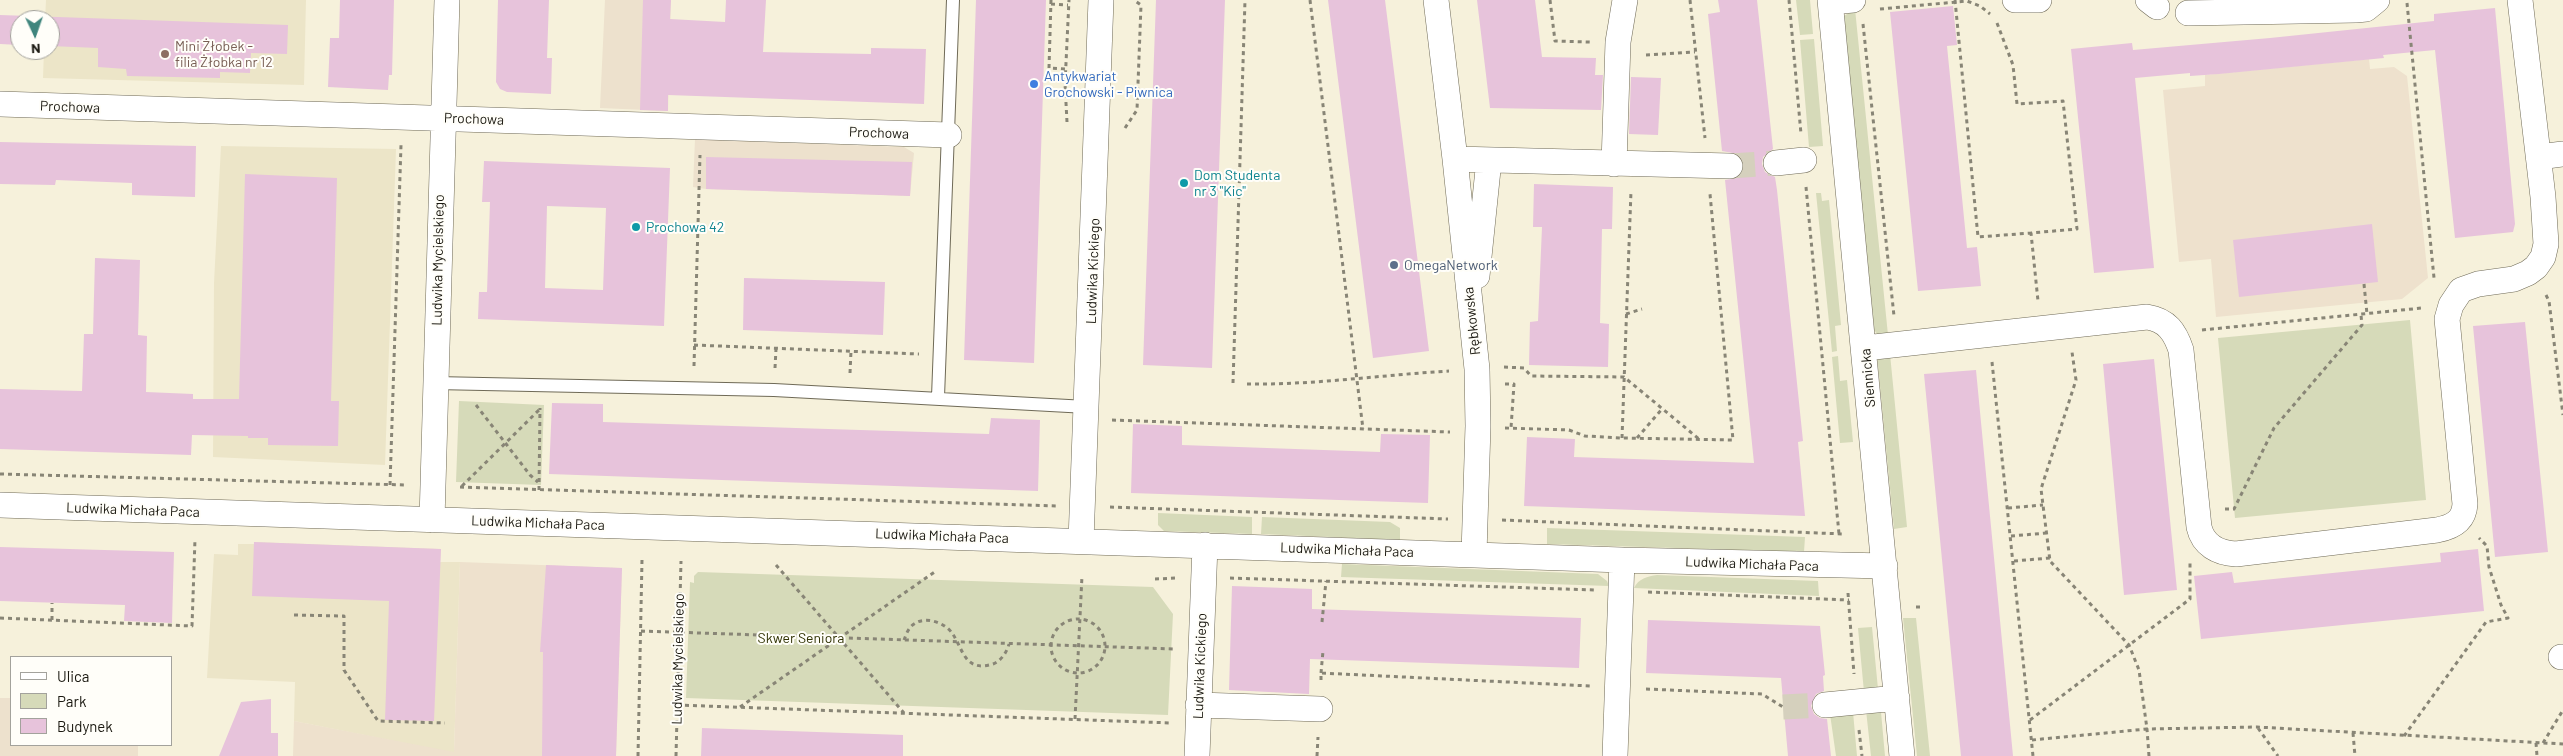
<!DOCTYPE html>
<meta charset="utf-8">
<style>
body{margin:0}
#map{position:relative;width:2563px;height:756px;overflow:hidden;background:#f6f1db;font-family:Barlow,sans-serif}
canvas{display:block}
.legend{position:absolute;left:10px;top:656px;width:162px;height:90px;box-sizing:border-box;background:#fffef9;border:1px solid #a3a29c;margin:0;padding:6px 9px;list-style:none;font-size:15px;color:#1a1810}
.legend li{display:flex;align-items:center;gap:10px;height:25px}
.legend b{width:25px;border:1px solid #a3a29c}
.north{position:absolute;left:10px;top:10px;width:50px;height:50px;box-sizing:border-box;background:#fffef9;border:1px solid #a3a29c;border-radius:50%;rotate:177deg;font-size:14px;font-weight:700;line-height:20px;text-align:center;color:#1a1810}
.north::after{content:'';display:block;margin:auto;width:18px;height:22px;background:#3f857d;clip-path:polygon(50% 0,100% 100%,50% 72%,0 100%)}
</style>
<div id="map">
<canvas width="2563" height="756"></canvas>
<ul class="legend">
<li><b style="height:6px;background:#fff"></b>Ulica</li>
<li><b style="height:14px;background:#d6dab9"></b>Park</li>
<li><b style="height:14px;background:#e7c3db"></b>Budynek</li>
</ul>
<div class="north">N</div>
</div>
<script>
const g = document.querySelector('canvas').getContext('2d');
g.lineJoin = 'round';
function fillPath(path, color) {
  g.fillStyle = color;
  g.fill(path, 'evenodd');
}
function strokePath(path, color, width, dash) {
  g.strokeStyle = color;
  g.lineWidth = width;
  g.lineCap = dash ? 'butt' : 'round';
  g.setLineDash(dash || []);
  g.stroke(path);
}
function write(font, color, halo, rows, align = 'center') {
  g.font = font + ' Barlow,sans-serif';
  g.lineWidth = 4;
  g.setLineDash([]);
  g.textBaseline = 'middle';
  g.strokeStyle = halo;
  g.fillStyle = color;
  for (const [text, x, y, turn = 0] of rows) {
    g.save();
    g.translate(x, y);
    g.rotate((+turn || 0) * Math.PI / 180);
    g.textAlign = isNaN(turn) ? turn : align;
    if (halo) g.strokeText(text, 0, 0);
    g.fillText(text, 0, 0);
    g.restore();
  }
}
fillPath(new Path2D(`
 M46,0H306L304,85L43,78L44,50H50V20H45Z
 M221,146L396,149L385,465L213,457L214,283Z
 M254,542L441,549L440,562H460L454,753L294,721L295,682L207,678L214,554L238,555V544H254Z`), '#ece5c8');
fillPath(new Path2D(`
 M605,0H671L668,111L600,108Z
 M695,139L904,147L914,153L910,196L706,189L693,187Z
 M0,698H11V745H138V756H0Z`), '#ede1cd');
fillPath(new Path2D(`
 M2369,59L2370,69L2394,67L2407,76L2428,278L2402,299L2216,317L2211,259L2179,262L2163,90L2205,86V75Z
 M460,562L622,568L616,756H293L294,721L454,752Z`), '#eee1cd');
fillPath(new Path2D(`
 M1796,0H1810L1813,34L1800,35Z
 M1855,9L1888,335H1878L1874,330L1844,16Z
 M1814,39L1823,146L1809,147L1800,40Z
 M1816,193H1821L1822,201L1829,200L1841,325L1835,326L1837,351L1832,352Z
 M2410,320L2426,500L2235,518L2218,338Z
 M1890,354L1907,527L1894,529L1877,356Z
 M1838,356L1840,381L1847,380L1853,442L1840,443L1832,357Z
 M459,401L544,405L541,485L456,482Z
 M1158,513L1252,517V534L1164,531L1158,525Z
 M1262,517L1390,522L1400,528V540L1261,534Z
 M1547,528L1805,537L1804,552L1547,544Z
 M1342,564L1598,574L1607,581L1609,586L1341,577Z
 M698,572L1153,587L1173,614L1168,715L686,698L690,582L694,583V576Z
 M1657,575L1818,581L1819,596L1634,588C1638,579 1648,576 1657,575Z
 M1903,618H1916L1930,756H1917Z
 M1872,627L1878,689L1864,692L1858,628Z
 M1877,708L1881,712L1885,756H1871L1866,710Z
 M1853,712L1857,756H1836L1830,714Z`), '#d6dab9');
fillPath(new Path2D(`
 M340,0H394L392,75H389L388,90L328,87L330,38H339Z
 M498,0H549L547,58H552L551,94L507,92L500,89L496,82Z
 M643,0H671L670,19L725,22L726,0H766L763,52L871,54V48L926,49L924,104L668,95V111L640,110Z
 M976,0H1046L1034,363L964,360Z
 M1156,0H1225L1212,368L1143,365Z
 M1328,0H1385L1429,351L1373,358Z
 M1477,0H1535L1542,57L1596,58L1595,75H1603L1601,110L1490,108Z
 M1718,0H1757L1773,149L1763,157L1762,164L1765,172L1775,177L1777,190L1803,441L1798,442L1805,516L1524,506L1527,437L1575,439L1574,457L1754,463L1725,180L1737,178L1742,173L1744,166L1738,154L1722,151L1708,14L1720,12Z
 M1953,6L1957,45L1947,46L1967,248L1977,247L1981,286L1918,291L1890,12Z
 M2495,8L2515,224L2513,232L2455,238L2435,50L2383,55L2384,58L2219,74L2190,76V73L2135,78L2154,268L2094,273L2071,49L2132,43L2133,50L2270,38L2434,21V14Z
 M0,15L288,25L287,54L251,53L250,73L220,72V78L127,76L126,69L98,67V48L50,46V20H20V45L0,44Z
 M1631,77L1661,78L1658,135L1629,134Z
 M0,142L196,146L195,197L132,195V183L56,180L55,185L0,184Z
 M706,157L912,162L910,196L706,189Z
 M484,161L670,168L664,326L478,319L479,292H487L490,202H482ZM547,206L606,208L603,290L545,288Z
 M245,174L337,178L331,401H339L338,446L268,445V438H248V436L192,435L191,455L0,449V389L82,391L84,334H93L95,258L140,260L138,335L147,336L146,392L193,394V399H239Z
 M1534,184L1613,187L1612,229H1602L1600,323L1609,324L1608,367L1529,365L1530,322L1538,321L1542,227H1533Z
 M2372,224L2378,282L2239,297L2233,240Z
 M744,278L885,282L883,335L743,330Z
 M2525,322L2548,552L2495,557L2473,326Z
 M2154,359L2177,590L2124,595L2103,364Z
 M1976,370L2013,756H1961L1924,374Z
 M552,403L603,404V422L989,434L991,418L1040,420L1038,491L549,474Z
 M1133,424L1182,426V445L1380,452L1381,434L1430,435L1428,503L1131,493Z
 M254,542L441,549L434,721L385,720L389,601L252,596Z
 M0,547L174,552L172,623L124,621L125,605L0,601Z
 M2478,549L2484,611L2201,639L2194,576L2232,572L2234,583L2441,562L2440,553Z
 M546,565L622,568L616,756H542L543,652H540Z
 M1232,586L1312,589V609L1581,618L1579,668L1310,659L1309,694L1229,690Z
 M1648,620L1820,626L1825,675L1823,676L1824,691L1816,694L1811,706L1814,714L1820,718L1827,719L1831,756H1788L1781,678L1646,673Z
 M271,699V733H278V756H219L241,702Z
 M702,728L903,735V756H701Z`), '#e7c3db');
strokePath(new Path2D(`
 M1730,166L1776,163
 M1783,707L1825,705`), '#d5d0bd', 25, [25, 12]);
const lane = new Path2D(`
 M435,383L774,390L1087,407
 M938,397L953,0`);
const street = new Path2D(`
 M1436,0L1455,159L1477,369L1478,426L1474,554
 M1830,0L1902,756
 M2015,0H2039
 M2148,0L2157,7
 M1831,2L1853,0
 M2188,13L2356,10L2366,9L2377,0
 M0,104L949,135
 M2539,157L2563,154
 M1455,159L1730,166
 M1776,163L1804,160
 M1614,164L1618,42L1625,0
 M1477,276L1489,160
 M1865,348L2147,317C2167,320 2175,332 2181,350L2199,527C2203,545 2218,553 2236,554L2437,530C2453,527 2464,521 2465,504L2447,319L2451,305L2461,290L2478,284L2514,279L2528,273L2536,267L2543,257L2546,244L2543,197L2520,0
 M0,505L1622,560L1885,566
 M432,520L447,0
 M1081,541L1101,0
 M2561,657H2563
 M1198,705L1320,709
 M1825,705L1897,698
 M1197,756L1205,545
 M1615,756L1622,560`);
strokePath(lane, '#6f6a57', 14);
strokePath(street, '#6f6a57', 26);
strokePath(new Path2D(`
 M1051,0L1049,68L1066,69
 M1310,0L1363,429
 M1550,0L1555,41L1590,42
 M1690,0L1705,138
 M1789,0L1801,134
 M1955,0L1978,237L2031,233
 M2407,3L2434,278
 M1051,4L1068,5
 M1880,9L1967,1L1980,6L1990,14
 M1997,23L2013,65L2017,104L2063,101L2077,229L2031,233L2038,301
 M1863,24L1894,316
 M1646,55L1695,52
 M1067,122L1065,84L1069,0
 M1125,128L1137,110L1141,5L1134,0
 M1806,187L1839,534
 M2364,284L2367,314
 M2546,295L2549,301L2563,415
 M1626,314L1642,309
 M2202,330L2422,308
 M694,345L919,354
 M1992,362L2033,756
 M694,366L700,155
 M1504,367L1524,368L1531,376L1624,377L1699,439
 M775,368L776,349
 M850,373L851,351
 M1233,383L1245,0
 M1247,384C1314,385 1381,375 1449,371
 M1505,384H1514L1511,428
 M476,405L530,475L538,482
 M1112,420L1450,432
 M1505,428L1569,430L1585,436L1622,438L1733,440L1710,194
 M1622,438L1631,191
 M1637,438L1662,409
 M0,474L407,485
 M390,485L401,145
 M462,486L540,409
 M460,487L1056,506
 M539,490L540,408
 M1110,507L1448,519
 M2008,508L2043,505
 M2225,509H2234L2274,428L2362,325L2361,315
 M1502,520L1843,534
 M2011,536L2047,533
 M2014,561L2050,558
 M776,565L904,713
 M1230,578L1594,590
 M1155,579L1177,578
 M1648,592L1849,600
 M1848,593L1854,674
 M1916,607H1924
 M294,615L344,616V670L378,721L445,723
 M0,618L192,626L195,539
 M1051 646a27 27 0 1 1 54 0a27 27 0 1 1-54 0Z
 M52,620V603
 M1322,622L1326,581
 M641,631L1175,649
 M904,640C906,635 908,628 914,624C925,616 944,622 952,633C963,648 964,673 993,664C1001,661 1007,652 1009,644
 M1321,673L1323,651
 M1321,680V673L1590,686
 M1646,689L1762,694L1783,707
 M677,705L1171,723
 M740,707L936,571
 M1075,719L1082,576
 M2030,720L2190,599V563
 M2258,728L2278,756
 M1859,730L1862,756
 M2353,733L2355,756
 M2404,736L2486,622L2508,618L2501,605L2489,567L2487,546L2479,538
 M2032,740L2147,729L2139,670L2129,645L2050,561L2041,489L2076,380L2072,352
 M2536,743L2537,756
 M2543,743L2563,710
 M638,756L642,560
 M676,756L681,561
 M1317,756L1318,737
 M2149,756L2147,729L2257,727L2563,744`), '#888576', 3, [4, 4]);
strokePath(lane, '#fff', 12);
strokePath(street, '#fff', 25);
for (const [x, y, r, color] of [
 [165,54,5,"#8d6e63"],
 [1034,84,5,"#3f7fe0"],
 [1184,183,5,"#0f9aa8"],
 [636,227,5,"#0f9aa8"],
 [1394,265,5,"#5c6f8a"]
]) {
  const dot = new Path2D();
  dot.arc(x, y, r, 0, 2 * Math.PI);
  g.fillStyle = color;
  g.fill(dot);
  strokePath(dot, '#fffef9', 2);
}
write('14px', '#785e54', '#fffef9', [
 ["Mini Żłobek -",175,46],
 ["filia Żłobka nr 12",175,62]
], 'left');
write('14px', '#366cbe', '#fffef9', [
 ["Antykwariat",1044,76],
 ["Grochowski - Piwnica",1044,92]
], 'left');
write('14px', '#1a1810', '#fffef9', [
 ["Prochowa",70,107,2],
 ["Prochowa",474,119,2],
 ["Prochowa",879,133,2],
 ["Ludwika Mycielskiego",438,260,-89],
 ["Ludwika Kickiego",1093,271,-88],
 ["Rębkowska",1472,321,-96],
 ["Siennicka",1868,378,-95],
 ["Ludwika Michała Paca",133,510,2],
 ["Ludwika Michała Paca",538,523,2],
 ["Ludwika Michała Paca",942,536,2],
 ["Ludwika Michała Paca",1347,550,2],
 ["Ludwika Michała Paca",1752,564,2],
 ["Ludwika Mycielskiego",678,659,-89],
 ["Ludwika Kickiego",1200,666,-88]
]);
write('14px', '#0d838f', '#fffef9', [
 ["Dom Studenta",1194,175],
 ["nr 3 \"Kic\"",1194,191],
 ["Prochowa 42",646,227]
], 'left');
write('14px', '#4e5e75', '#fffef9', [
 ["OmegaNetwork",1404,265]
], 'left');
write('14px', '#313304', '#fffef9', [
 ["Skwer Seniora",801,638]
]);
</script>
